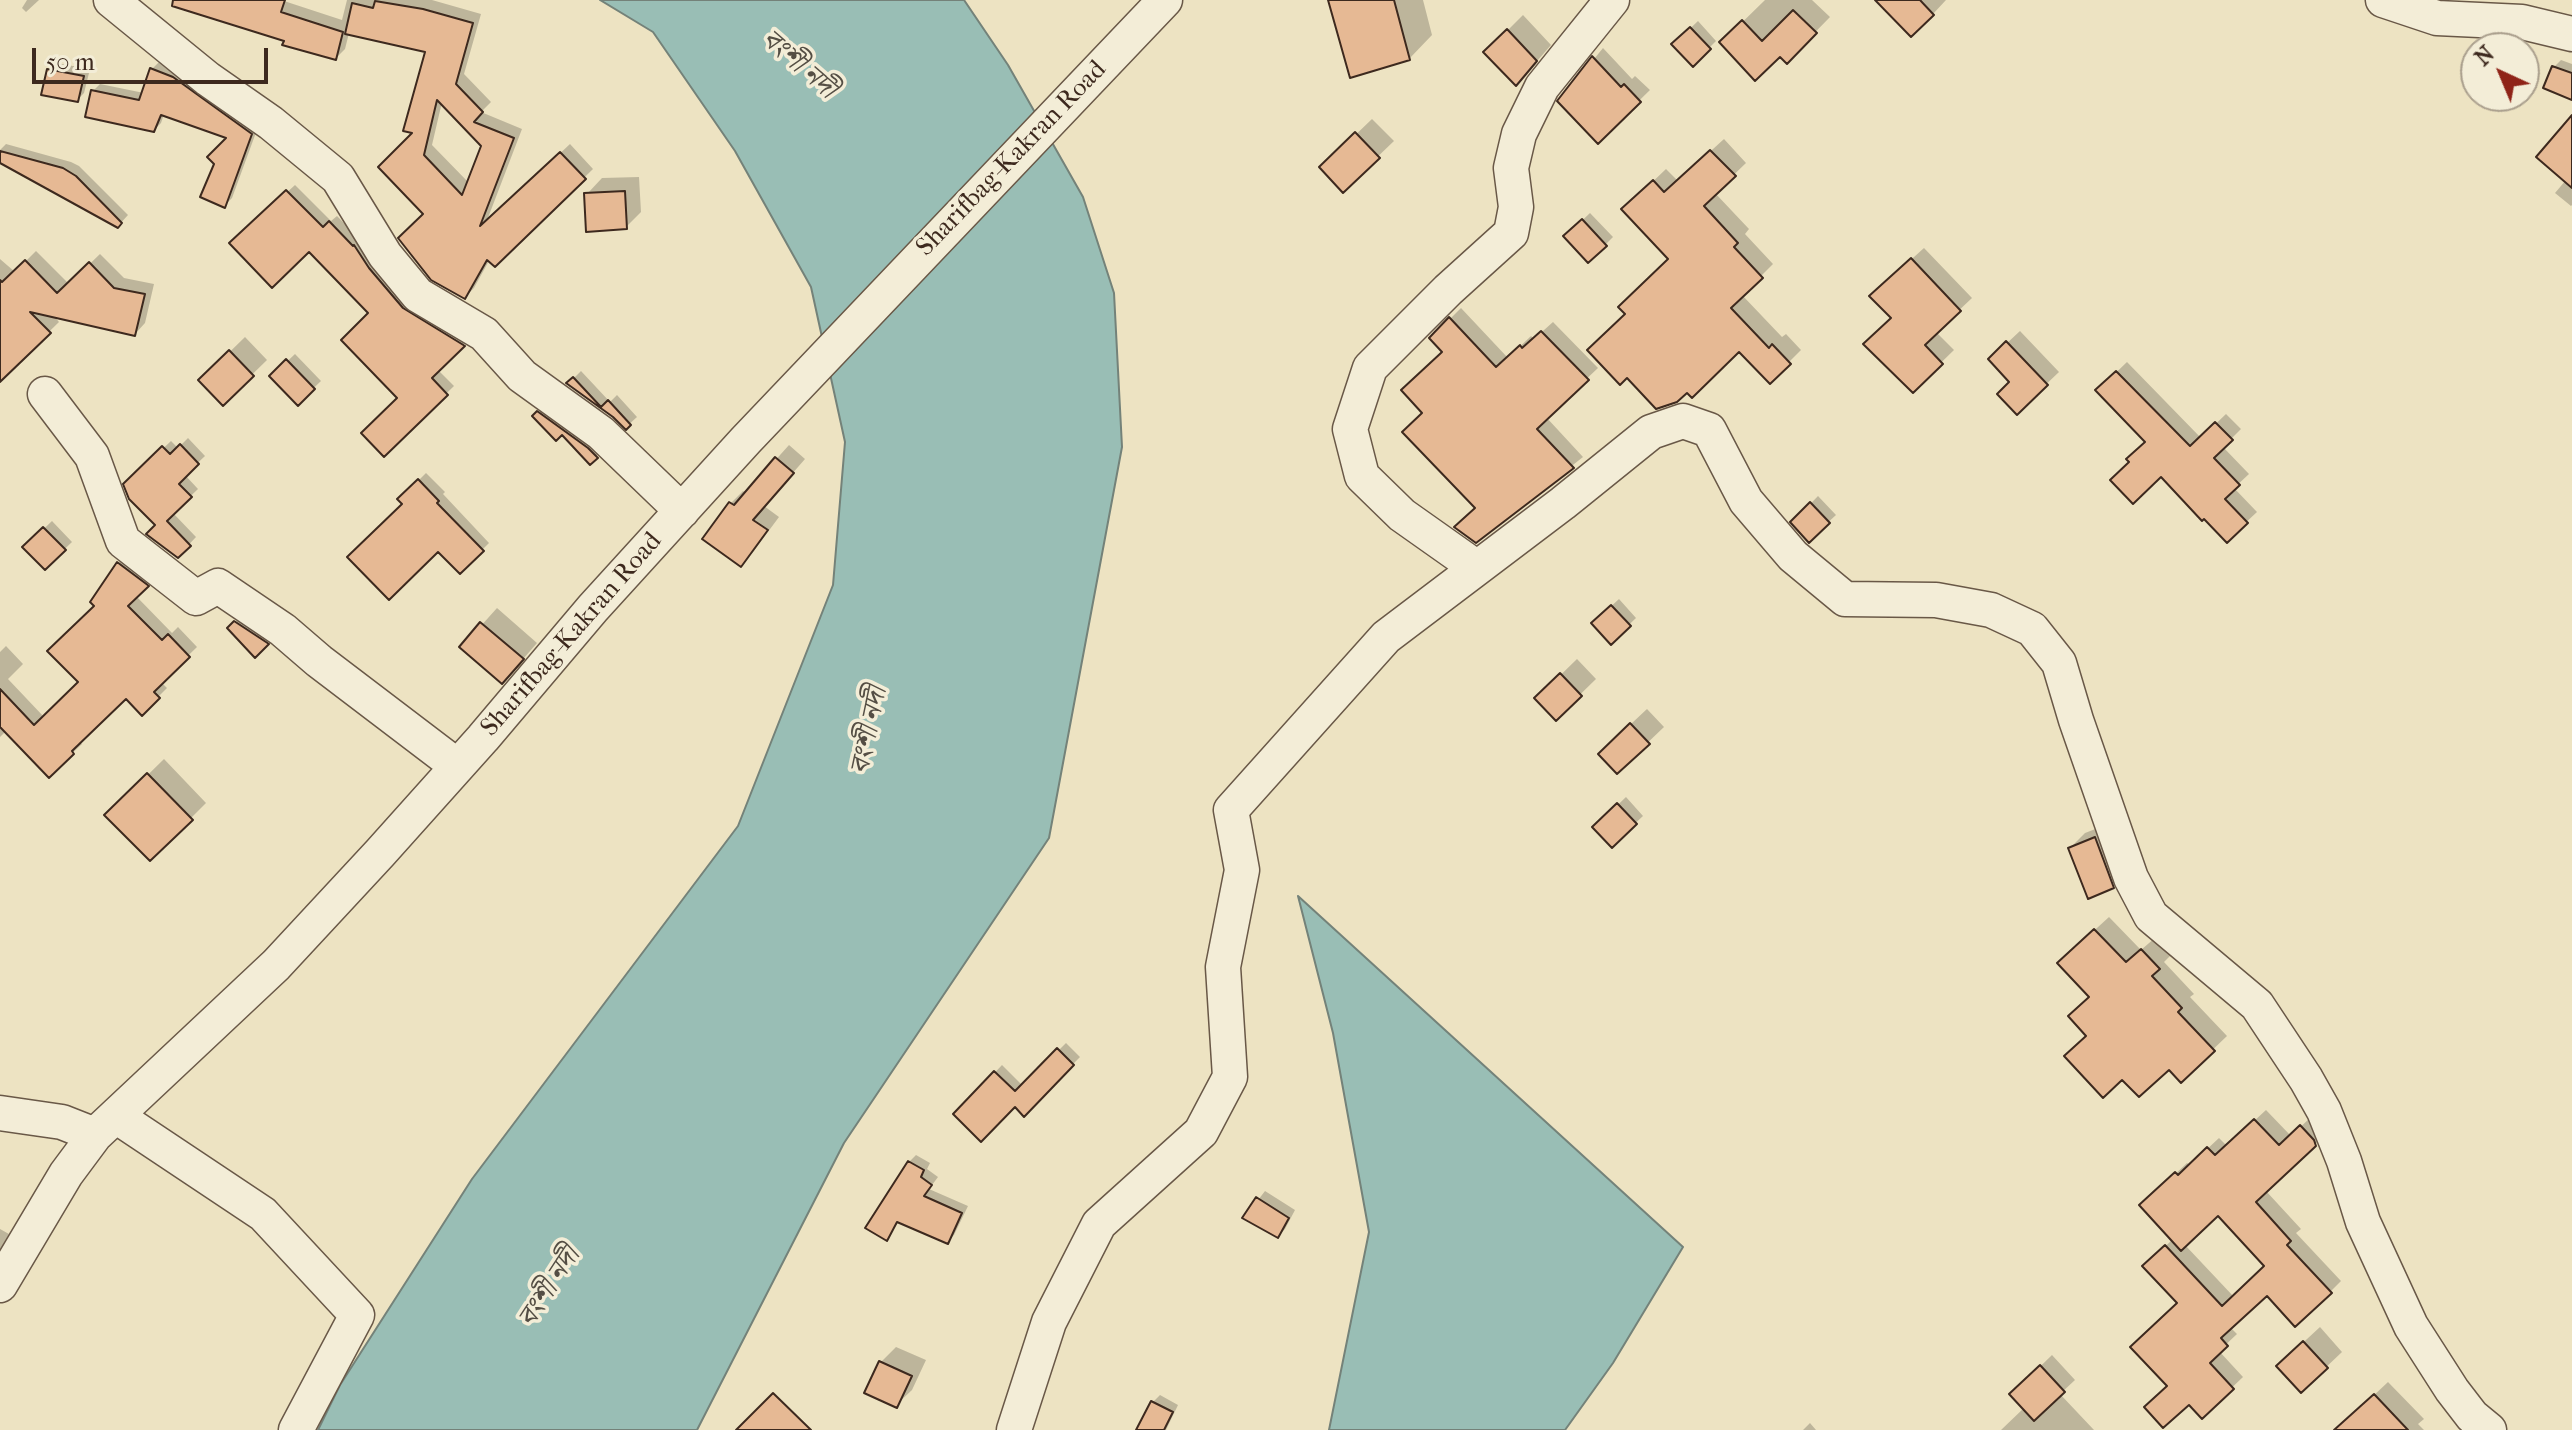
<!DOCTYPE html>
<meta charset="utf-8">
<style>
body{margin:0}
#map{position:relative;width:2572px;height:1430px;overflow:hidden;background:#ede3c2;font-family:"IM FELL French Canon",serif}
canvas{display:block}
.north{position:absolute;left:2460px;top:32px;width:80px;height:80px;box-sizing:border-box;background:#f3edd7;border:2px solid #aa9f8d;border-radius:50%;rotate:316deg;font-size:22px;font-weight:700;line-height:32px;text-align:center;color:#3d291e}
.north::after{content:'';display:block;margin:auto;width:28px;height:36px;background:#8f2418;clip-path:polygon(50% 0,100% 100%,50% 72%,0 100%)}
.scale{position:absolute;left:32px;top:48px;width:236px;height:36px;box-sizing:border-box;border:4px solid #3d291e;border-top:0;padding-left:10px;font-size:24px;line-height:28px;white-space:nowrap;color:#3d291e;-webkit-text-stroke:6px #f3edd7;paint-order:stroke}
</style>
<div id="map">
<canvas width="2572" height="1430"></canvas>
<div class="north">N</div>
<div class="scale">50 m</div>
</div>
<script>
const g = document.querySelector('canvas').getContext('2d');
g.lineJoin = 'round';
function fillPath(path, color) {
  g.fillStyle = color;
  g.fill(path, 'evenodd');
}
function strokePath(path, color, width, dash) {
  g.strokeStyle = color;
  g.lineWidth = width;
  g.lineCap = dash ? 'butt' : 'round';
  g.setLineDash(dash || []);
  g.stroke(path);
}
function write(font, color, halo, rows, align = 'center') {
  g.font = font + ' "IM FELL French Canon","Noto Serif Bengali",serif';
  g.lineWidth = 7;
  g.setLineDash([]);
  g.textBaseline = 'middle';
  g.strokeStyle = halo;
  g.fillStyle = color;
  for (const [text, x, y, turn = 0] of rows) {
    g.save();
    g.translate(x, y);
    g.rotate((+turn || 0) * Math.PI / 180);
    g.textAlign = isNaN(turn) ? turn : align;
    if (halo) g.strokeText(text, 0, 0);
    g.fillText(text, 0, 0);
    g.restore();
  }
}
const water = new Path2D(`
 M600,0H964L1008,65L1083,197L1114,293L1122,447L1049,838L844,1143L697,1430H318L340,1385L472,1179L738,826L833,585L845,442L811,287L735,151L653,32Z
 M1298,896L1683,1247L1613,1363L1565,1430H1329L1369,1232L1333,1033Z`);
fillPath(water, '#99beb5');
strokePath(water, '#748279', 2);
fillPath(new Path2D(`
 M27,0H39L26,12L22,8Z
 M268,0H281L342,20L347,0H432L481,14L464,74L491,102L481,112L522,129L486,223L570,144L593,169L495,265L490,259L474,288L465,297L425,214L416,132L427,50L349,33L345,49L336,58L286,39ZM442,102L483,145L469,183L432,145Z
 M1330,0H1423L1432,35L1409,59Z
 M1765,0H1812L1830,17L1787,61L1780,54L1722,42Z
 M1878,0H1946L1933,14Z
 M1523,15L1551,45L1531,68L1486,52Z
 M1698,21L1716,41L1693,64L1674,44Z
 M1603,48L1632,79L1635,76L1650,90L1598,141L1560,101Z
 M2561,60L2572,64V98L2546,87L2554,67Z
 M159,62L181,70L258,127L232,198L225,205L230,137L164,114L161,123L154,130L93,91L100,84L144,93L152,69Z
 M56,63L90,69L84,93L77,100L49,70Z
 M2572,118V205L2571,206L2555,193L2566,180Z
 M1372,119L1394,141L1343,190L1322,167Z
 M1724,139L1746,163L1715,193L1749,229L1745,234L1773,264L1742,295L1782,337L1786,334L1801,350L1770,381L1740,349L1628,314L1671,259L1624,209L1666,169L1678,181Z
 M6,144L71,162L79,166L128,215L118,226L0,161V150Z
 M639,177L641,212L626,227L587,194L602,178Z
 M295,185L331,221L337,216L361,240L470,338L438,370L454,386L384,454L399,398L371,313L309,249L232,243Z
 M1590,213L1613,237L1589,261L1566,236Z
 M1924,248L1972,298L1936,332L1954,350L1913,390L1884,284Z
 M36,251L69,284L100,254L124,278L154,284L145,323L135,334L53,315L59,322L3,377L0,374V259L15,272Z
 M1461,308L1508,358L1531,336L1534,339L1553,322L1598,368L1546,417L1583,457L1488,532L1477,508L1445,352L1431,338Z
 M2020,331L2059,372L2017,412L2011,382L1990,359Z
 M245,337L267,360L223,403L201,380Z
 M295,354L321,381L298,403L272,376Z
 M2127,362L2201,438L2226,414L2241,429L2223,447L2249,474L2234,488L2257,512L2227,540L2161,474L2132,462L2147,441L2098,390Z
 M581,371L610,402L617,395L637,417L626,427L569,383Z
 M545,406L603,449L591,462L563,432L535,416Z
 M188,438L205,456L185,475L198,489L173,513L196,537L178,556L126,484L171,441L178,448Z
 M789,445L805,459L764,506L779,517L753,552L741,564L731,503L743,491L746,493Z
 M426,473L445,492L443,494L489,543L460,572L400,499Z
 M1818,496L1836,515L1809,540L1793,522Z
 M52,521L72,542L45,568L25,547Z
 M127,554L156,576L136,596L172,633L178,627L197,647L161,682L167,688L142,713L126,696L79,741L82,744L49,775L6,731L0,737V652L6,646L23,664L8,679L44,717L80,682L96,606L92,602L119,563Z
 M1619,599L1636,618L1611,642L1593,623Z
 M497,608L537,643L517,666L462,647Z
 M243,615L274,636L255,655L230,628Z
 M1577,659L1596,679L1556,718L1537,698Z
 M1647,709L1664,727L1617,772L1616,738Z
 M164,759L206,803L150,859L107,815Z
 M1626,797L1643,816L1612,845L1595,827Z
 M2111,823L2128,871L2113,887L2070,848L2085,833Z
 M2109,917L2141,950L2156,937L2172,954L2164,962L2194,994L2190,997L2227,1036L2181,1080L2169,1067L2088,1035L2092,996L2074,949Z
 M1066,1043L1080,1057L1024,1114L1015,1104L956,1114L1002,1065L1023,1086Z
 M2266,1110L2291,1136L2312,1116L2326,1134L2266,1191L2301,1229L2296,1233L2341,1281L2330,1292L2267,1293L2230,1327L2237,1334L2219,1351L2243,1377L2202,1416L2169,1386L2179,1303L2145,1266L2173,1239L2153,1195L2187,1163L2190,1165L2219,1138L2227,1146ZM2218,1214L2266,1266L2234,1297L2185,1245Z
 M916,1155L930,1163L927,1169L938,1177L929,1189L968,1206L954,1235L947,1242L899,1221L887,1238L909,1162Z
 M1265,1191L1295,1210L1285,1229L1278,1236L1245,1217Z
 M0,1229L9,1234L0,1250Z
 M2320,1327L2342,1352L2301,1391L2294,1351Z
 M896,1347L926,1360L912,1390L896,1405L881,1362Z
 M2052,1355L2075,1380L2060,1394L2094,1430H2001L2025,1407L2012,1394Z
 M2388,1382L2424,1419L2418,1424L2424,1430H2337Z
 M1160,1395L1178,1405L1166,1430H1139L1153,1402Z
 M1810,1423L1816,1430H1803Z`), '#0003');
const building = new Path2D(`
 M173,0H285L281,12L343,32L336,60L282,45L284,41L172,6Z
 M1328,0H1394L1410,60L1350,78Z
 M1875,0H1920L1934,15L1911,37Z
 M375,1L423,9L473,23L456,84L483,112L474,122L514,138L480,226L560,152L586,179L495,267L487,260L465,299L431,280L398,238L423,214L378,167L412,133L403,131L425,52L345,34L352,3L373,8ZM437,100L481,146L462,195L424,155Z
 M1793,10L1817,33L1787,64L1780,57L1755,81L1719,42L1742,20L1762,41Z
 M1690,27L1711,49L1693,67L1671,44Z
 M1507,29L1537,61L1516,86L1483,52Z
 M1592,56L1621,87L1624,84L1641,102L1598,144L1557,101Z
 M2552,66L2572,73V100L2543,88Z
 M150,68L173,77L252,134L225,208L200,197L214,164L207,157L226,138L161,115L154,132L85,117L91,90L139,100Z
 M47,69L84,76L78,102L41,95Z
 M2572,115V188L2536,157Z
 M1355,132L1380,158L1343,193L1319,167Z
 M1710,150L1736,176L1704,206L1738,243L1734,247L1763,278L1731,308L1769,348L1772,344L1791,364L1770,384L1739,352L1692,398L1687,393L1677,402L1656,409L1627,378L1620,385L1587,350L1625,314L1618,307L1668,259L1621,209L1653,180L1664,192Z
 M0,151L63,168L76,176L122,223L118,228L0,163Z
 M286,190L323,227L329,221L353,246L354,245L369,268L403,308L465,346L432,378L448,395L384,457L361,433L397,398L341,340L368,313L309,252L272,288L229,243Z
 M625,191L627,229L586,232L584,193Z
 M1582,219L1607,246L1588,263L1563,236Z
 M1911,258L1961,311L1925,345L1943,364L1913,393L1863,344L1891,318L1869,296Z
 M25,260L57,293L89,262L114,288L145,294L135,336L30,312L51,333L0,382V280L2,282Z
 M1449,317L1496,367L1520,345L1522,348L1541,331L1589,380L1537,429L1574,468L1476,543L1454,527L1475,508L1402,432L1422,413L1401,390L1442,352L1429,338Z
 M2006,341L2048,385L2017,415L1997,394L2009,382L1988,359Z
 M229,350L254,376L223,406L198,380Z
 M286,359L315,389L298,406L269,376Z
 M2116,371L2190,446L2215,422L2233,440L2214,458L2240,485L2225,499L2248,523L2227,543L2204,519L2202,521L2161,477L2133,504L2110,480L2129,462L2126,459L2145,442L2095,390Z
 M573,377L601,407L608,400L631,425L626,430L613,417L566,383Z
 M537,411L588,448L598,458L590,465L562,435L556,441L532,416Z
 M180,444L199,464L179,484L192,497L167,521L191,546L178,558L146,534L155,525L129,499L123,484L162,446L170,454Z
 M775,457L794,473L753,520L768,530L741,567L702,539L729,502L734,505Z
 M418,479L439,501L437,503L484,551L460,574L438,552L389,600L347,557L402,504L397,499Z
 M1810,502L1830,523L1809,543L1790,522Z
 M43,527L66,550L45,570L22,547Z
 M117,562L149,586L128,606L162,640L168,634L190,657L154,692L160,698L142,716L126,699L72,751L74,754L49,778L0,727V689L34,725L78,682L47,651L94,606L90,602Z
 M1611,605L1631,626L1611,645L1591,623Z
 M234,621L269,644L255,658L227,628Z
 M480,622L524,659L502,684L459,647Z
 M1560,673L1582,696L1556,721L1534,698Z
 M1630,723L1650,744L1617,774L1598,754Z
 M147,773L193,820L150,861L104,815Z
 M1617,803L1637,824L1612,848L1592,827Z
 M2095,837L2114,888L2088,899L2068,848Z
 M2094,929L2126,962L2141,949L2160,969L2152,976L2182,1008L2178,1012L2215,1051L2181,1083L2169,1070L2139,1097L2122,1080L2103,1098L2064,1056L2086,1036L2068,1016L2089,997L2057,963Z
 M1057,1048L1074,1065L1024,1117L1015,1107L981,1142L953,1114L994,1071L1015,1091Z
 M2254,1119L2279,1145L2300,1125L2314,1140L2316,1146L2256,1202L2291,1241L2287,1245L2332,1293L2295,1327L2267,1296L2221,1338L2228,1346L2210,1363L2234,1389L2202,1419L2189,1405L2163,1428L2144,1407L2167,1386L2130,1347L2177,1303L2142,1266L2165,1245L2222,1306L2264,1266L2218,1216L2181,1251L2139,1205L2175,1172L2178,1175L2207,1147L2215,1155Z
 M908,1161L924,1170L921,1177L932,1185L924,1196L962,1213L948,1244L897,1222L887,1241L865,1228Z
 M1256,1197L1289,1218L1278,1238L1242,1218Z
 M2303,1341L2328,1368L2301,1393L2276,1366Z
 M879,1361L912,1376L897,1408L864,1393Z
 M2040,1365L2065,1392L2034,1421L2009,1394Z
 M773,1393L811,1430H736Z
 M2374,1394L2408,1430H2334Z
 M1151,1401L1173,1412L1164,1430H1136Z`);
fillPath(building, '#e6b994');
strokePath(building, '#3d291e', 2);
const minor = new Path2D(`
 M111,0L208,79L271,123L338,178L385,255L418,295L484,334L522,376L601,433L682,511
 M2383,0L2437,18L2522,22L2572,34
 M45,394L92,456L123,541L196,598L218,586L283,630L319,661L457,766
 M1477,568L1402,515L1362,476L1350,429L1370,368L1448,290L1511,233L1516,207L1511,168L1519,134L1542,87L1612,0
 M0,1113L62,1122L95,1135
 M116,1116L263,1214L357,1315L296,1430
 M0,1285L66,1174L95,1135L276,965L380,853L483,738L593,608L746,440L1165,0
 M1014,1430L1049,1322L1099,1224L1201,1132L1230,1077L1223,967L1242,870L1231,810L1386,637L1563,503L1651,432L1683,421L1709,430L1746,501L1793,556L1845,599L1936,600L1991,610L2032,629L2059,663L2076,720L2131,878L2151,916L2257,1005L2306,1079L2324,1111L2344,1161L2363,1222L2411,1326L2452,1390L2472,1416L2489,1430`);
strokePath(minor, '#695847', 37);
strokePath(minor, '#f3edd7', 34);
write('26px', '#3d291e', '#f3edd7', [
 ["Sharifbag-Kakran Road",1012,159,-46],
 ["Sharifbag-Kakran Road",572,635,-49]
]);
write('italic 28px', '#544e44', '#f3edd7', [
 ["বংশী নদী",798,65,41],
 ["বংশী নদী",870,731,-78],
 ["বংশী নদী",550,1288,-57]
]);
</script>
